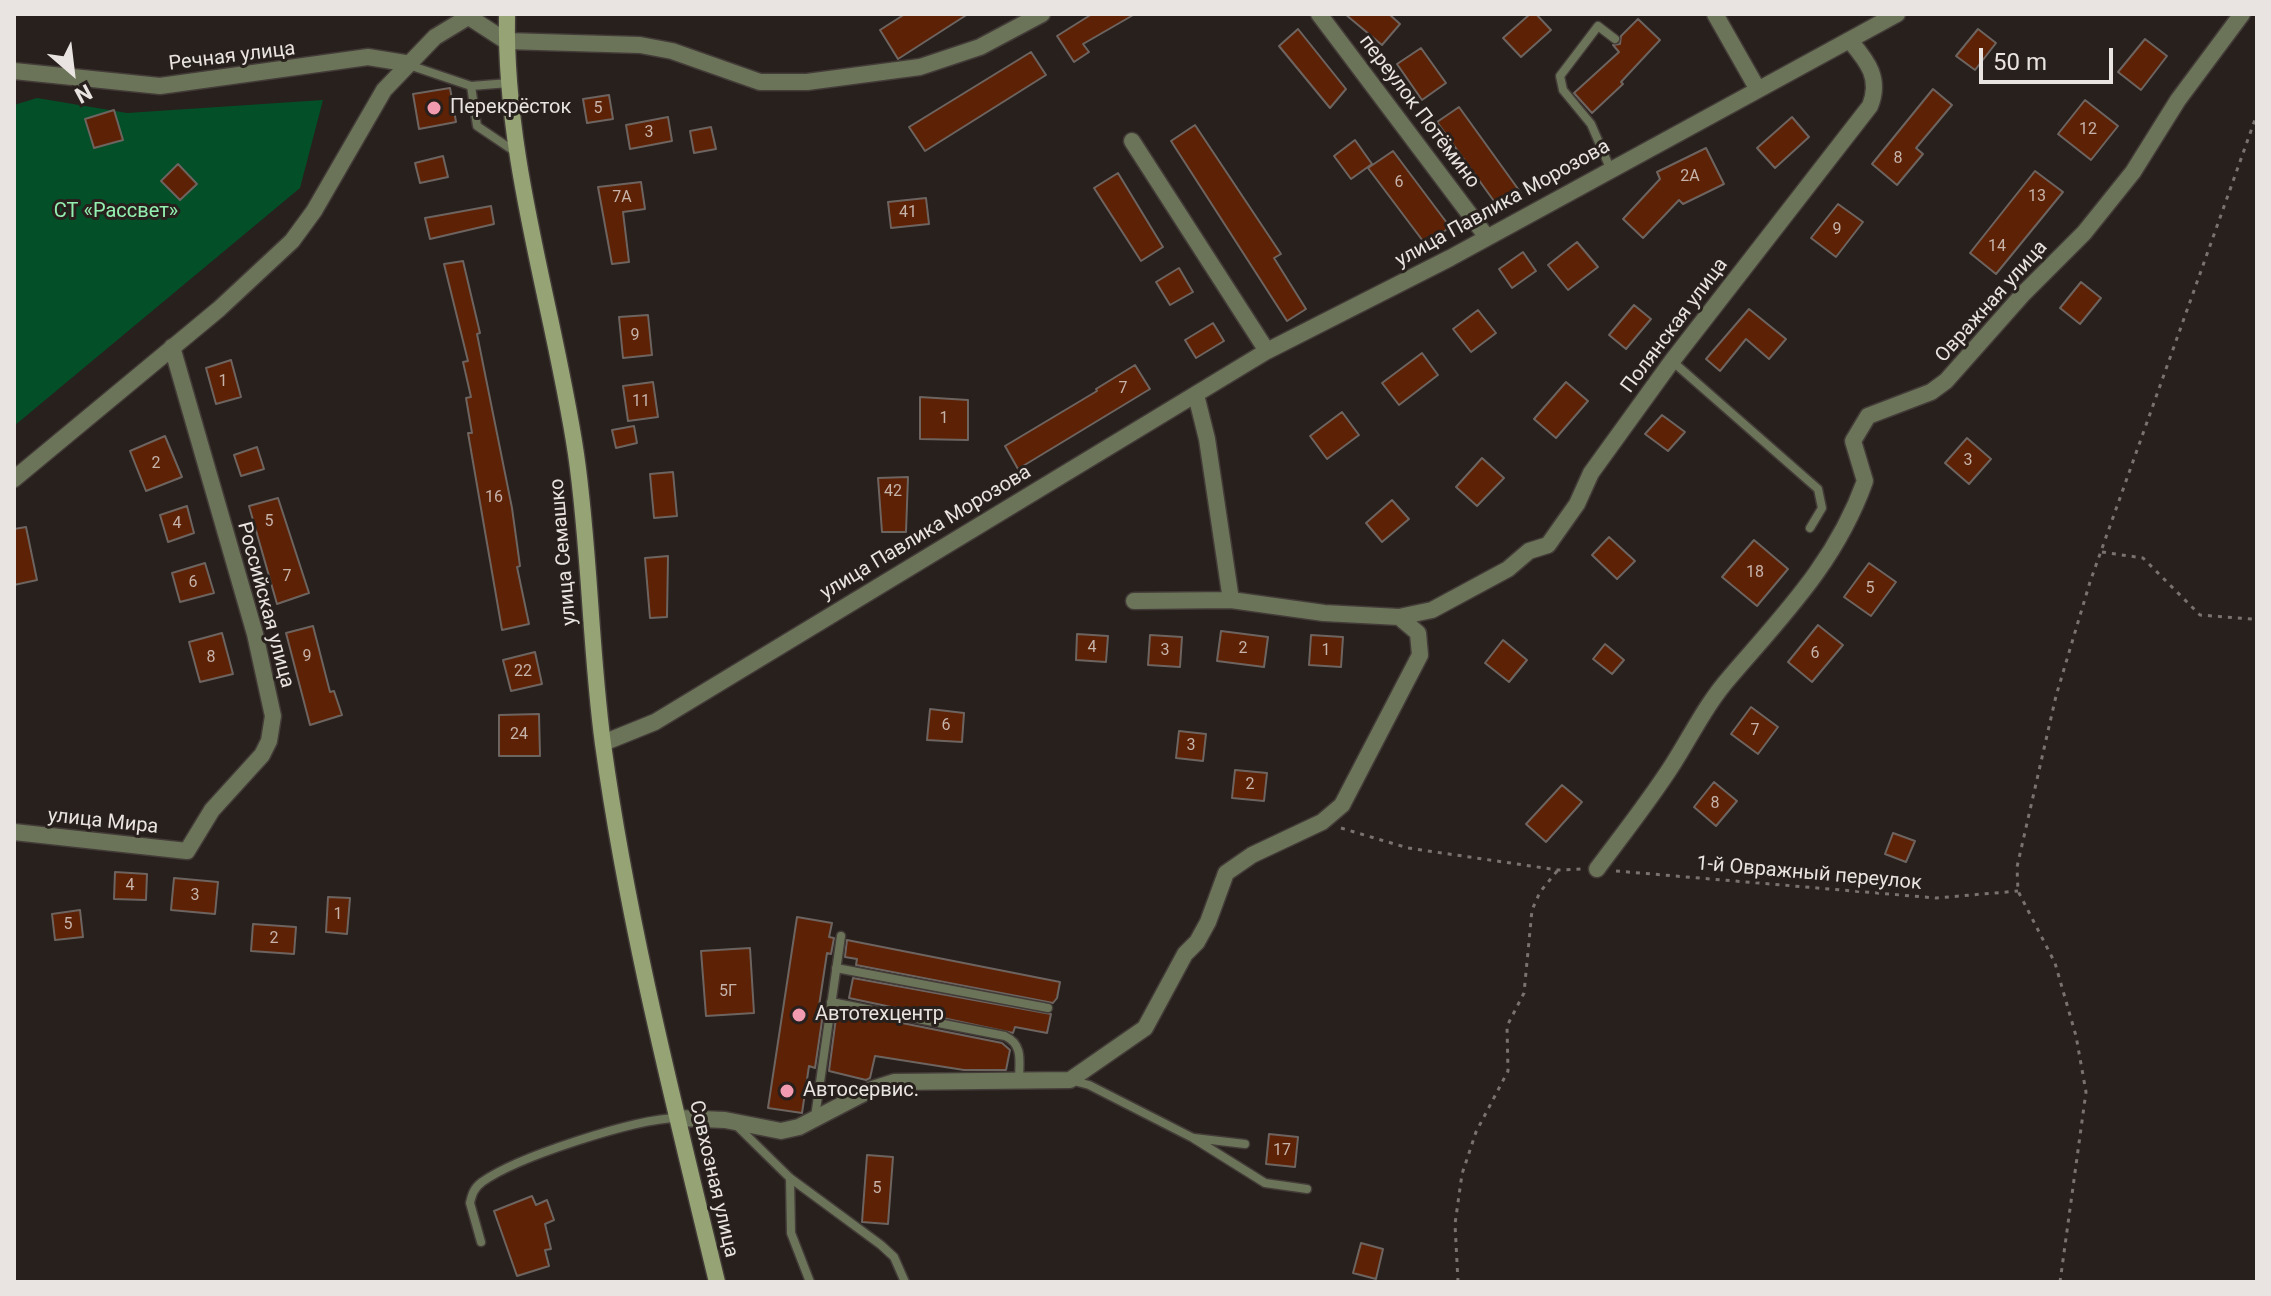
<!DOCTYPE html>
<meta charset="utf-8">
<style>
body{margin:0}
#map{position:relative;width:2271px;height:1296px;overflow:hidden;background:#28201d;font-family:Roboto,sans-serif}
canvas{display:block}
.frame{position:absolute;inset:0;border:16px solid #e9e4e1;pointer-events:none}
.north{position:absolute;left:32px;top:32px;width:80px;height:80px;-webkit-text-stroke:6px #28201d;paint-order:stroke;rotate:152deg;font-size:22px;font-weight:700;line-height:32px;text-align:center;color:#e9e4e1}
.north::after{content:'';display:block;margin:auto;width:28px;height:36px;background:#e9e4e1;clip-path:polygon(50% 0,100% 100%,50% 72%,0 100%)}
.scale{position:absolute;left:1979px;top:48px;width:134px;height:36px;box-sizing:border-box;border:4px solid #e9e4e1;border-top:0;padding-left:10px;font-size:24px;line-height:28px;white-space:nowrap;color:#e9e4e1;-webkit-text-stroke:6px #28201d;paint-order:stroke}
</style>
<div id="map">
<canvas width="2271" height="1296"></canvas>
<div class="frame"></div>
<div class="north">N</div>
<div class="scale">50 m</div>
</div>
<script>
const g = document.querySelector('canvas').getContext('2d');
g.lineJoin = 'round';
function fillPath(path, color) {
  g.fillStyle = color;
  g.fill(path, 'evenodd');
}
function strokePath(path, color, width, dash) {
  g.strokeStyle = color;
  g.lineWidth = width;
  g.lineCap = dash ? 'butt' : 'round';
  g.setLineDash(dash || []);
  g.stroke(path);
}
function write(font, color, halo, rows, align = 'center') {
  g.font = font + ' Roboto,sans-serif';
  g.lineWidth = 6;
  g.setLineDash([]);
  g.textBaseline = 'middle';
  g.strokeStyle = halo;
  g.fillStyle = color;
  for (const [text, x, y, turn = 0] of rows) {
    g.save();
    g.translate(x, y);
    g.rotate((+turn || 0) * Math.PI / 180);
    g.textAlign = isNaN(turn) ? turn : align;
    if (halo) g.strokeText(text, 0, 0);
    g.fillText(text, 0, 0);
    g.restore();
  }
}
fillPath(new Path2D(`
 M37,98L127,113L323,100L300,188L14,426V105Z`), '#034f28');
const building = new Path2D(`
 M905,14H968L898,59L880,30Z
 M1092,14H1135L1083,44L1089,52L1074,62L1057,36Z
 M1345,14H1389L1400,24L1382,45Z
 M1530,14H1536L1551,30L1521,57L1503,38Z
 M1638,19L1660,40L1621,82L1623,84L1592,113L1574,93L1619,52L1613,45L1620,44L1621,36Z
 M1298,29L1346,89L1330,108L1279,46Z
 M1978,29L1996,43L1975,70L1956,56Z
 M2145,39L2167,56L2141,90L2118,72Z
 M1421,48L1446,83L1422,100L1397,64Z
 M1031,52L1046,75L925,151L909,127Z
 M450,88L456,122L419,129L413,94Z
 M1933,89L1952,105L1916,148L1923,154L1897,185L1872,164Z
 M609,95L613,119L587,123L583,99Z
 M2085,100L2118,126L2091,160L2058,134Z
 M1459,107L1521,193L1499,208L1437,122Z
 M114,110L123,140L94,148L85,119Z
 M668,117L672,141L630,149L626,125Z
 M1792,117L1809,137L1775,168L1757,148Z
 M1195,125L1281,254L1274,258L1306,309L1287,321L1171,141Z
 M711,127L716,149L694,153L690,131Z
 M1355,140L1372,164L1351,179L1334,156Z
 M1706,148L1724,184L1683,204L1679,200L1643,238L1623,219L1660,179L1657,172Z
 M1393,151L1450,227L1426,245L1368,168Z
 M443,156L448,177L420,183L415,163Z
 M178,164L197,184L180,200L161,181Z
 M2035,171L2063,192L1996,274L1970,253Z
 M1118,173L1163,247L1141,261L1094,188Z
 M641,182L645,209L623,212L629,262L612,264L598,187Z
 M926,198L929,224L891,228L888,202Z
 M1838,204L1863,222L1836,257L1811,238Z
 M491,206L494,224L430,239L425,218Z
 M1577,242L1598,267L1568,290L1548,265Z
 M1523,252L1536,271L1512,288L1499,269Z
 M463,261L480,333L477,334L512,508L520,566L517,567L529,624L502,630L468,433H472L466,398L471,397L463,362L468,361L444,264Z
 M1179,268L1193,292L1170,305L1156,282Z
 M2081,282L2101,298L2080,324L2060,308Z
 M1634,305L1651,319L1626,349L1609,335Z
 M1749,309L1786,339L1769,359L1746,339L1720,371L1706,359Z
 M1478,310L1496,333L1471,352L1453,329Z
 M648,315L652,355L623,358L619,317Z
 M1213,323L1224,341L1196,358L1185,340Z
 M1422,353L1438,375L1399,405L1382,383Z
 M231,360L241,397L216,404L206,368Z
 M1135,365L1150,389L1018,469L1005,446L1097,391L1096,389Z
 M653,382L658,417L628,421L623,386Z
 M1566,382L1588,401L1556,438L1534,419Z
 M920,397L968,400V440L920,439Z
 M1342,412L1359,435L1327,459L1310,436Z
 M1662,415L1685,432L1668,451L1645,434Z
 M634,426L637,443L616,448L612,430Z
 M165,436L182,477L146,491L130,451Z
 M1967,438L1991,459L1969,484L1945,463Z
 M257,447L264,469L241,476L234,455Z
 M1482,458L1504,478L1477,506L1456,487Z
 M673,472L677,516L654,518L650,474Z
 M908,477L906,532H882L878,478Z
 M278,498L309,593L277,604L249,506Z
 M1392,500L1409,519L1382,542L1366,523Z
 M187,506L194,533L168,542L160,515Z
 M26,527L37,580L14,585V529Z
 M1609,537L1635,561L1617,579L1592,555Z
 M1754,540L1788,569L1757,606L1722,577Z
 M668,556L667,617L650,618L645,558Z
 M205,563L214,593L180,602L172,573Z
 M1869,563L1896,582L1871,616L1844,597Z
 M1818,625L1843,645L1812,682L1788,662Z
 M313,626L330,692L334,691L342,715L310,725L286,633Z
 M1221,631L1268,637L1264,667L1217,661Z
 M222,633L233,674L200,682L189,642Z
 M1077,634L1108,636L1106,662L1076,660Z
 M1150,635L1182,637L1180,667L1148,665Z
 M1311,635L1343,637L1341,667L1309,665Z
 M1503,640L1527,660L1509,682L1485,663Z
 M1605,644L1624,660L1612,674L1593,659Z
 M535,652L542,684L511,691L503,660Z
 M1751,707L1778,727L1758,754L1731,734Z
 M930,709L964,713L962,742L927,740Z
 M539,714L540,756H499V715Z
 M1179,731L1206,734L1203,761L1176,758Z
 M1235,770L1267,773L1264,801L1232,798Z
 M1714,782L1737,801L1716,826L1694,807Z
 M1562,785L1582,802L1546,842L1526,824Z
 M1893,833L1915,841L1906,862L1885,854Z
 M115,872L147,874L146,900L114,899Z
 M174,878L218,882L215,914L171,910Z
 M328,897L350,898L347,934L326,932Z
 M80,910L83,937L55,940L52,914Z
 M797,917L832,923L829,937L834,938L831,954L827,953L819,1006L824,1007L815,1068L809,1066L802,1113L768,1108Z
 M253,924L296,927L294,954L251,951Z
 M847,940L1060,982L1057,998L1053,1003L856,965L857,959L845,957Z
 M750,948L754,1013L706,1016L701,951Z
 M853,978L1051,1014L1047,1033L1015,1027L1013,1033L849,998Z
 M837,1010L1002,1043L1010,1050L1006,1070H964L875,1056L870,1078L866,1080L829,1071Z
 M1269,1134L1298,1137L1295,1167L1266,1164Z
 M867,1155L893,1157L888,1224L862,1222Z
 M532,1196L536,1205L547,1200L554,1220L545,1224L551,1249L545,1250L549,1266L517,1276L494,1211Z
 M1361,1243L1383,1249L1376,1279L1353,1273Z`);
fillPath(building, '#5d2105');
strokePath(building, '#6d6460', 2);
const service = new Path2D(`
 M406,64L471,86L477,126L517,153
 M471,86L509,83
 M1610,168L1591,124L1563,90L1560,76L1598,26L1615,39
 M1672,361L1818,489L1822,508L1810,528
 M836,968L1048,1008
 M831,1002L1005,1036C1024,1045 1019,1062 1019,1081
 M1070,1080L1089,1085L1193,1138L1265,1183L1307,1189
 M815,1117L841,936
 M736,1125L790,1178L881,1245L894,1257L905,1282
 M1194,1138L1245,1144
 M790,1178L791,1233L810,1282
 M481,1242L470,1203C472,1194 474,1188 482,1182C517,1157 634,1119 677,1118`);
const minor = new Path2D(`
 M1319,14L1486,236
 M1715,14L1757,88
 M506,41L640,45L672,51L760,82H807L920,67L980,47L1042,14
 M14,71L160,86L368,57L405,63
 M1132,141L1267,351
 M1196,395L1207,439L1231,600
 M1134,601L1231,600L1324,613L1399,617L1432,610L1508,569L1529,551L1548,545L1577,504L1591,473L1672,361L1870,106C1881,79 1868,62 1851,42
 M603,743L655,722L1267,351L1450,258L1897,14
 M14,832L187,851L212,810L262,755L269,741L273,716L255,634L172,347
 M1597,869C1623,834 1650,800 1673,764C1692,734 1707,703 1730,677C1784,614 1836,562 1865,481L1853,441L1868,416L1931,392L1946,381L2024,293L2084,233L2133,172L2178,100L2242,14
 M678,1118L725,1120L781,1131L799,1127L872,1089L894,1082L1070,1080L1145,1028L1185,954L1197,942L1208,922L1226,873L1252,855L1322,822L1342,805L1420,655L1418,633L1399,617`);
const tertiary = new Path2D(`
 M469,17L506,41
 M14,479L219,309L292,241L314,211L384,90L435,37L473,14`);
const secondary = new Path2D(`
 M507,14C504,163 554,307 576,454C590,550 590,648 603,744C628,925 674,1104 717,1282`);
strokePath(service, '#433b38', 11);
strokePath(minor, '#433b38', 19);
strokePath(tertiary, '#433b38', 19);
strokePath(secondary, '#433b38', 19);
strokePath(new Path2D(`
 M2102,552L2143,558L2200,615L2252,619L2257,615
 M1341,828L1408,848L1558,870L1581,869
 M1616,871L1936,898L2018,891
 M1458,1282L1455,1224L1462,1174L1476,1132L1508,1071L1507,1026L1524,993L1532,910L1540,892L1558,870
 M2060,1282L2086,1092L2076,1036L2055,963L2018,891L2017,867L2056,696L2090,582L2257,114`), '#79726f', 3, [4, 6]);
strokePath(service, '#6b7458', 8);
strokePath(minor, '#6b7458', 16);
strokePath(tertiary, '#6b7458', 16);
strokePath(secondary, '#95a375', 16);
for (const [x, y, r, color] of [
 [434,108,8,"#f29aaf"],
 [799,1015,8,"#f29aaf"],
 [787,1091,8,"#f29aaf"]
]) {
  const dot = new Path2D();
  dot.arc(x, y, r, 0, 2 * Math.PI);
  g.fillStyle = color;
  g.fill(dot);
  strokePath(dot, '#28201d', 3);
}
write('16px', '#c6b3aa', null, [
 ["5",598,109],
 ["12",2088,130],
 ["3",649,133],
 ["8",1898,159],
 ["2А",1690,177],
 ["6",1399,183],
 ["13",2037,197],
 ["7А",622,198],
 ["41",908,213],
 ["9",1837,230],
 ["14",1997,247],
 ["9",635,336],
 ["1",223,382],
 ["7",1123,389],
 ["11",641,402],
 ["1",944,419],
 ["3",1968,461],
 ["2",156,464],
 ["42",893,492],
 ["16",494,498],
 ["5",269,522],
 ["4",177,524],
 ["18",1755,573],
 ["7",287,577],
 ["6",193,583],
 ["5",1870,589],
 ["4",1092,648],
 ["2",1243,649],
 ["3",1165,651],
 ["1",1326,651],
 ["6",1815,654],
 ["9",307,657],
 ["8",211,658],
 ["22",523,672],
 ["6",946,726],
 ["7",1755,731],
 ["24",519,735],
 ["3",1191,746],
 ["2",1250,785],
 ["8",1715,804],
 ["4",130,886],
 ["3",195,896],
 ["1",338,915],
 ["5",68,925],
 ["2",274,939],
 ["5Г",728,992],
 ["17",1282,1151],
 ["5",877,1189]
]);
write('20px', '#e9e4e1', '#28201d', [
 ["Речная улица",232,57,-7],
 ["переулок Потёмино",1419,112,53],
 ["улица Павлика Морозова",1503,204,-29],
 ["Овражная улица",1992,302,-48],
 ["Полянская улица",1675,326,-53],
 ["улица Павлика Морозова",926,533,-31],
 ["улица Семашко",564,552,-95],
 ["Российская улица",265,605,75],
 ["улица Мира",103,822,6],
 ["1-й Овражный переулок",1809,874,5],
 ["Совхозная улица",713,1179,77]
]);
write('20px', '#e9e4e1', '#28201d', [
 ["Перекрёсток",450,108],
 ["Автотехцентр",815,1015],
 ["Автосервис.",803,1091]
], 'left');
write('20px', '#93f0b0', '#28201d', [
 ["СТ «Рассвет»",116,212]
]);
</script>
